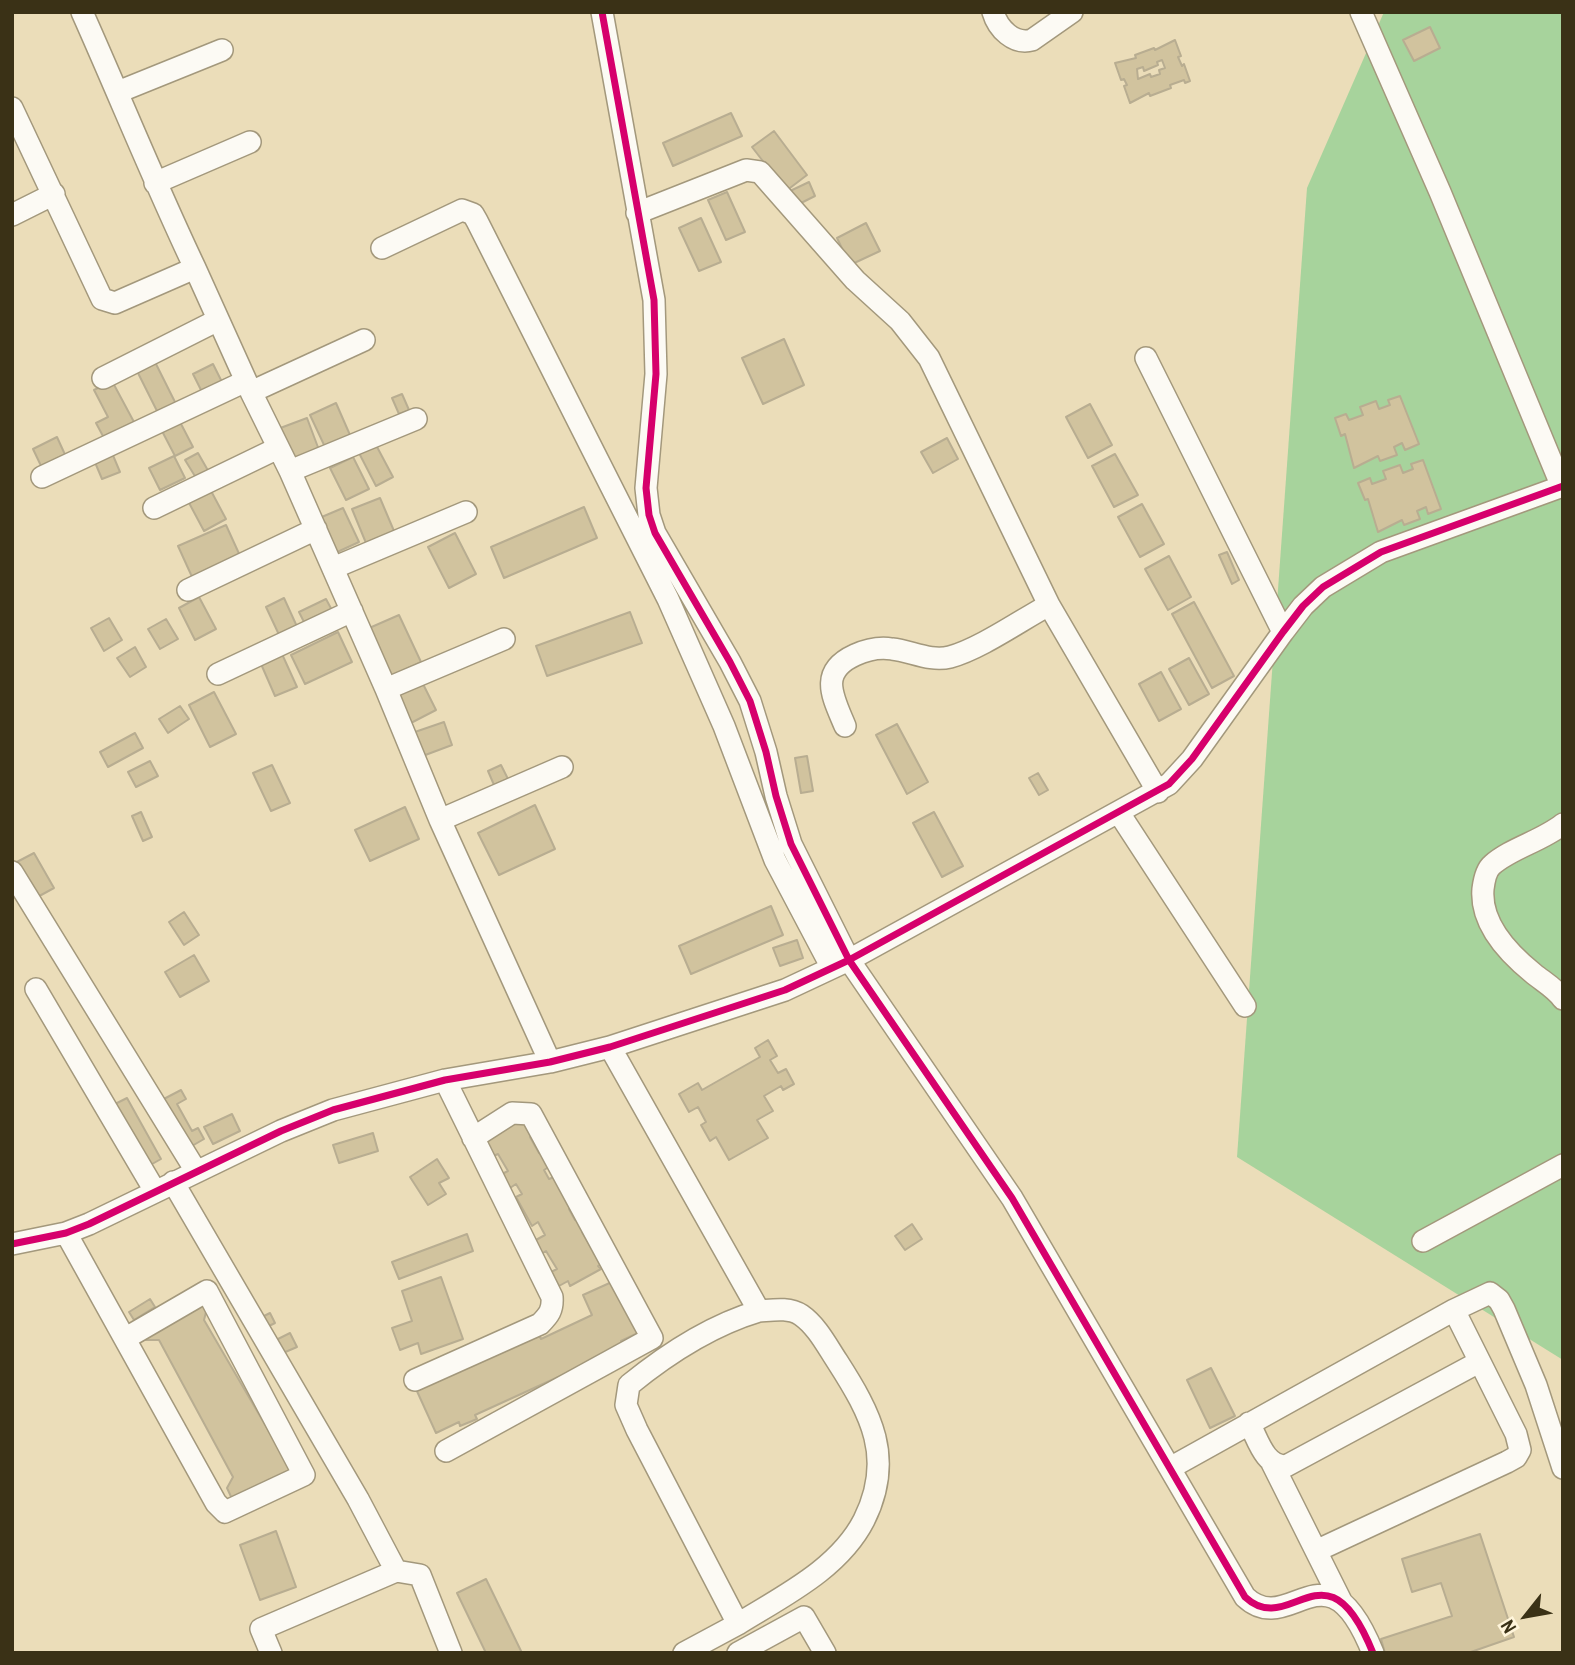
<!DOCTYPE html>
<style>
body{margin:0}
#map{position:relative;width:1575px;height:1665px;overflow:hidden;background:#ebddb9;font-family:"Archivo Narrow",sans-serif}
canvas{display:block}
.frame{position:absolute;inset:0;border:14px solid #3a3116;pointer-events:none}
.north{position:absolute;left:1491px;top:1581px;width:70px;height:70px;-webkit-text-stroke:5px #fff5db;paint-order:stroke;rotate:239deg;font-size:19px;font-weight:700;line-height:28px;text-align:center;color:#3a3116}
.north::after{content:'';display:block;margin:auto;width:24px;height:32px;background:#3a3116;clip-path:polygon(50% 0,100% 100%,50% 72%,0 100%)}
</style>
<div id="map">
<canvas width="1575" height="1665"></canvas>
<div class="frame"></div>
<div class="north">N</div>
</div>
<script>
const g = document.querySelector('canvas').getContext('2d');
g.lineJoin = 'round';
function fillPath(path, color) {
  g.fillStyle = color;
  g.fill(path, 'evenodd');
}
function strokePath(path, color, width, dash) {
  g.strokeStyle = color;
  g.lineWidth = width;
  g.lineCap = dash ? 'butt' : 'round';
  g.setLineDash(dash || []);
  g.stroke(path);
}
fillPath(new Path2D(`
 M1384,12H1563V1360L1237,1157L1307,188Z`), '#a7d39c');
const building = new Path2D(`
 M1430,27L1440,48L1414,61L1403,40Z
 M1175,40L1181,56L1178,57L1182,66L1184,64L1190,81L1185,83L1184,80L1170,85L1171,88L1150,96L1149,93L1130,103L1124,86L1127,85L1124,79L1121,80L1115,63L1136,58L1135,55L1154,48L1155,50ZM1162,60L1165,68L1159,70L1160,74L1151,77L1150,74L1138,79L1137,69L1143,67L1144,71L1158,65L1157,62Z
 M731,113L742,136L673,166L663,143Z
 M774,131L807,175L786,191L752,147Z
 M809,182L815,196L795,206L788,192Z
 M727,192L745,232L726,240L708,200Z
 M701,218L721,262L699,271L679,228Z
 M866,223L880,251L850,265L837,238Z
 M784,339L804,385L763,404L742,358Z
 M154,360L177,406L159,415L136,369Z
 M213,364L224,386L204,396L193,374Z
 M112,381L134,422L104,438L96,423L108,417L94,390Z
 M402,394L409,410L399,414L392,398Z
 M1400,396L1419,444L1405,450L1402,443L1394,447L1397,455L1380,461L1378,456L1354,468L1345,434L1341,436L1335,418L1346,414L1349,420L1363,415L1360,407L1376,401L1379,409L1390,405L1388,400Z
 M336,403L350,435L325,447L310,415Z
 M1090,404L1112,445L1088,458L1066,417Z
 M307,418L319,450L288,462L275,430Z
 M180,422L193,447L175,456L162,431Z
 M57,437L67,459L43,470L33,449Z
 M947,438L958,459L933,473L921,452Z
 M376,445L393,477L376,486L359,453Z
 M112,453L120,472L102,479L94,460Z
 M198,453L210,474L198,481L185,460Z
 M1115,454L1138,495L1114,507L1092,466Z
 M174,456L185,478L160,490L149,468Z
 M353,457L369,489L346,500L330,468Z
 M1423,460L1441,509L1428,514L1426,507L1417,511L1420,519L1404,525L1402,520L1378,532L1368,499L1365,500L1358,483L1370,478L1372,484L1386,479L1383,471L1400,465L1403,473L1413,469L1411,464Z
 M210,489L226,519L204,531L188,501Z
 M380,498L394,531L366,543L352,509Z
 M1142,504L1164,544L1140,557L1118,517Z
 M584,507L597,538L504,578L491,547Z
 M343,508L359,542L333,554L317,519Z
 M226,525L241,558L193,579L178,546Z
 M455,533L476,574L449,588L428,547Z
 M1227,552L1239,580L1232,584L1219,555Z
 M1169,556L1191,597L1168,610L1145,569Z
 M199,597L216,629L195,640L179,608Z
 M284,598L299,631L281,639L266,607Z
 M326,599L334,614L307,628L299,612Z
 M1194,602L1234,676L1212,688L1172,614Z
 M630,612L642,643L547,676L536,646Z
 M399,615L421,662L389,677L367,629Z
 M109,618L122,640L104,651L91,628Z
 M166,619L178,639L160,649L148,629Z
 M338,632L352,662L305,684L291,655Z
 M135,647L146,667L130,677L117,658Z
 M282,654L297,687L275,696L261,664Z
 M1189,658L1209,694L1189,705L1169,669Z
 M1161,672L1181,709L1159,721L1139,684Z
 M421,680L436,710L407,725L392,695Z
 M214,692L236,734L210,747L189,705Z
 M180,706L189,719L168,733L159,719Z
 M444,722L452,745L420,757L412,733Z
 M897,724L928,782L907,794L876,735Z
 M135,733L143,748L108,767L100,752Z
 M807,756L813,791L801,793L795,758Z
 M150,761L158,776L136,787L128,772Z
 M272,765L290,803L271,811L253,773Z
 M501,765L508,779L494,785L488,771Z
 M1038,773L1048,790L1039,795L1029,778Z
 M535,805L555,849L499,875L478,833Z
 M405,807L419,839L370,861L355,830Z
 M141,812L152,837L143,841L132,816Z
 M934,812L963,866L942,877L913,823Z
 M34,853L54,888L32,900L13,864Z
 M771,906L783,935L691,974L679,946Z
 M184,912L199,935L184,945L169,922Z
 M797,940L803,958L780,966L773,948Z
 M194,955L209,981L180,997L165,972Z
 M768,1040L777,1056L770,1060L778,1073L786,1069L794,1084L783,1090L781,1086L764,1096L773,1111L757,1120L768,1138L729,1160L716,1137L710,1141L701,1125L706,1122L698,1107L689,1112L679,1094L698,1083L702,1090L760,1057L755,1048Z
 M181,1090L186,1099L177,1104L192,1131L198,1128L204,1139L185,1150L158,1102Z
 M127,1098L161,1159L145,1168L111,1106Z
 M232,1114L240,1131L213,1144L204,1127Z
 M515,1118L518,1124L527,1119L535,1134L530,1137L539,1153L544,1150L552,1165L544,1170L549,1179L554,1177L571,1207L569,1209L575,1220L582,1216L589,1228L582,1232L592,1249L599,1245L608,1260L598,1266L601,1269L570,1286L568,1281L559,1286L551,1272L557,1269L546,1251L541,1254L534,1241L545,1235L538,1222L532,1226L516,1197L522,1194L516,1184L510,1188L502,1174L508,1171L498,1154L491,1157L483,1143Z
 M373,1133L378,1151L339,1163L333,1145Z
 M437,1159L449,1178L439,1183L446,1194L428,1205L410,1177Z
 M912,1224L922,1239L905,1250L895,1236Z
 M467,1234L473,1251L399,1279L392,1262Z
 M441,1277L463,1339L421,1354L418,1343L400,1350L392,1328L412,1321L402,1291Z
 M614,1281L638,1333L621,1341L624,1347L475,1415L477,1419L460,1426L459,1422L436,1433L416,1389L538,1333L541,1339L592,1315L583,1295Z
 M201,1296L207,1308L204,1320L281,1452L296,1469L233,1501L227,1488L233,1477L159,1340H146L141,1331Z
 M150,1299L155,1307L134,1320L129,1312Z
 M270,1313L275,1323L267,1327L262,1317Z
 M290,1333L297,1347L283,1353L276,1340Z
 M1211,1368L1235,1416L1210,1428L1187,1380Z
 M276,1531L296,1587L260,1600L240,1545Z
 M1480,1534L1514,1637L1468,1653H1385L1381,1639L1452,1616L1441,1583L1412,1592L1402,1559Z
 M486,1579L522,1653H486L457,1593Z`);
fillPath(building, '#d1c39e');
strokePath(building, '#b8ad91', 2);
const minor = new Path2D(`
 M82,12C120,97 155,184 195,268
 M602,12L654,300L656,374L646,488L649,515L655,533L730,662L750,701L766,752L776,796L791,844L849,960L1012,1198L1245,1597C1291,1640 1326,1536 1373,1653
 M993,12C998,29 1014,45 1032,40L1072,12
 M1361,12L1440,192L1562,487
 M118,92L222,50
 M12,108L102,299L115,303L195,268L251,392L290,471L386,689L440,820L550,1062
 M155,183L250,142
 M637,213L746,170L760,172L855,280L900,321L929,358L1049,605L1158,792
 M12,215L54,194
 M382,248L462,210L473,214L477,221L668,599L724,726L775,860L832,968
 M1146,358L1283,632
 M103,378L218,320
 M251,392L364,340
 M290,471L416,419
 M42,477L246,381
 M154,508L278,448
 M333,568L466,512
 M188,590L316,529
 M218,674L352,611
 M386,689L504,639
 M845,726C833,697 818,672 855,655C866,650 880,647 892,649C911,651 930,662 950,657C980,649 1021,620 1049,605
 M1119,813L1245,1006
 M440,820L562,767
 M1563,824C1542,841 1511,848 1492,865C1486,870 1484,881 1483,889C1480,924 1509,954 1534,974C1544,982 1556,989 1563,999
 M12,872L196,1171
 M36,989L155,1191
 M610,1047L759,1311C712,1325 667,1354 629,1385L626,1405L637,1430L738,1624L684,1653
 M173,1182L358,1499L396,1571L261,1629L271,1653
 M66,1233L216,1503L225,1512L304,1475L207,1291L126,1338
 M1423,1241L1563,1165
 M12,1244L66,1233L89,1224L281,1131L333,1110L445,1080L550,1062L610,1047L785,990L849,960L1169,784L1192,759L1283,632L1303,606L1323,587L1381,552L1563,486
 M415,1380L540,1324C549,1315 553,1310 552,1297L445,1080
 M1249,1423C1258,1439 1264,1466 1286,1466L1479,1362
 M446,1451L652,1338L531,1114L512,1113L473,1138
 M1272,1463L1341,1601
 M1170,1468L1454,1310L1490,1293L1499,1300L1504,1309L1536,1385L1563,1468
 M1316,1551L1507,1462L1516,1457L1520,1450L1516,1434L1454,1310
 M396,1571L420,1575L451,1653
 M738,1624C783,1596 839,1569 864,1520C895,1458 871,1414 837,1361C827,1346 817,1326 801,1315C789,1307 773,1310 759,1311
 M738,1653L804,1617L825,1653`);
strokePath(minor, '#a3987c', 24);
strokePath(minor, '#fcfaf4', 21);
strokePath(new Path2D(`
 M602,12L654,300L656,374L646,488L649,515L655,533L730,662L750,701L766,752L776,796L791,844L849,960L1012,1198L1245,1597C1291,1640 1326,1536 1373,1653
 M12,1244L66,1233L89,1224L281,1131L333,1110L445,1080L550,1062L610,1047L785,990L849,960L1169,784L1192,759L1283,632L1303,606L1323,587L1381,552L1563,486`), '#d6006c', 7);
</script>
